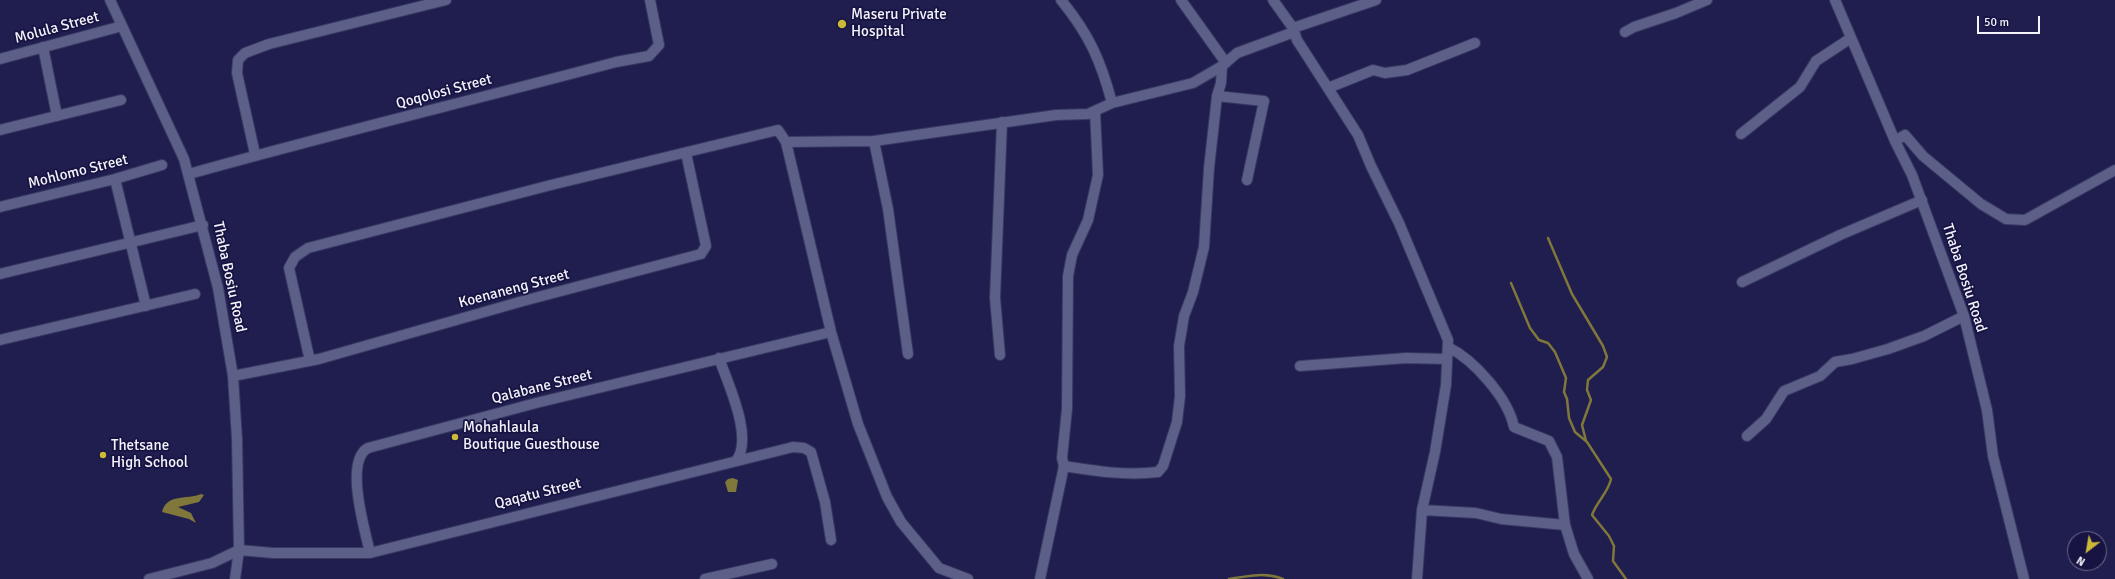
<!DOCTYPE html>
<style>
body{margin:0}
#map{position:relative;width:2115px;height:579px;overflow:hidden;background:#1f1e4e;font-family:Signika,sans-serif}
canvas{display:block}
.north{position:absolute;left:2067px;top:531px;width:40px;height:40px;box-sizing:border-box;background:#171343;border:1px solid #6f6d8c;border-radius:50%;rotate:211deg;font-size:11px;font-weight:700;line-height:16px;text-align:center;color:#f3f3fa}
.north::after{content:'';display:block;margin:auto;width:14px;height:18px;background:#cdb938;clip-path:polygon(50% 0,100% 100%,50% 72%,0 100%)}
.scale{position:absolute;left:1977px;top:16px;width:63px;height:18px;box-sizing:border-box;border:2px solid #f3f3fa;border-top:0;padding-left:5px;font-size:12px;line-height:14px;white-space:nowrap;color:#f3f3fa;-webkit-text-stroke:3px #171343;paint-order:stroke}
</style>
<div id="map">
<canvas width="2115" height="579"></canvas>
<div class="north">N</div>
<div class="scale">50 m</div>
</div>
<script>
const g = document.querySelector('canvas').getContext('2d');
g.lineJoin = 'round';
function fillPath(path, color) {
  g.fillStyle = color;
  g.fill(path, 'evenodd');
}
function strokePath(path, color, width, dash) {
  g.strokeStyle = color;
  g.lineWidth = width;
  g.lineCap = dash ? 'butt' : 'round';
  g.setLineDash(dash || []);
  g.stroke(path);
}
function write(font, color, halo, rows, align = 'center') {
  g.font = font + ' Signika,sans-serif';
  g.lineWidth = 3.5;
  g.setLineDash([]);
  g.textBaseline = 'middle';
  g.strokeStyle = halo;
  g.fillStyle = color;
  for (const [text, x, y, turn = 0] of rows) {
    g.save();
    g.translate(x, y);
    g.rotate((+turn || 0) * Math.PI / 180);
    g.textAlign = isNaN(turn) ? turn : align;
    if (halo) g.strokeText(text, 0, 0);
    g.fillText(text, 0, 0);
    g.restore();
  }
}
fillPath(new Path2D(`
 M733,478L738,480L736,492H728L725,482L728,479Z
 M201,494L204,495L199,502L178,507L191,513L196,523L189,519L162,512C167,493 187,500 201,494Z`), '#80773b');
strokePath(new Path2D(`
 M1548,238L1572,294L1603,346L1607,357L1603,367L1588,380L1587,390L1591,400L1582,425L1586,441
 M1511,283L1530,328L1539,340L1548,343L1555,352L1566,378L1564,392L1567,399L1569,418L1575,432L1587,442L1611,479C1608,493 1597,501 1592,515L1609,536L1614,546L1613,561L1626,579
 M1229,579C1247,576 1266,572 1283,579`), '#80773b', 2.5);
const minor = new Path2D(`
 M110,0L184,159L218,288L233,376L237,439L239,550L235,579
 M1061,0C1089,34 1101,61 1112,103
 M1181,0L1226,63
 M1273,0L1293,28L1297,40L1358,135L1371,166L1399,223L1448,340L1446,385L1435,452L1422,510L1417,579
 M1835,0L1895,141L1912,175L1964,316L1987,410L1993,456L2024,579
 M1293,28L1376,0
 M1625,32L1634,27L1676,13L1707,0
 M43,47L57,116
 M0,59L122,26
 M1328,88L1373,70L1385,73L1407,70L1475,43
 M1217,96L1264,101L1247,180
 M0,130L121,100
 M1741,134L1800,87L1816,61L1851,38
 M1895,141L1905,135L1923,156L1981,204L2006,219L2025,220L2115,170
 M786,142L831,332L858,424L887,497L901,522L939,568L968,579
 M255,154L237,73L238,60L245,53L269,44L446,0
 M189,174C331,134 474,100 616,62L649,56L659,45L650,0
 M115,179L146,306
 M0,207L115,179L162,165
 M0,274L203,225
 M1742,282L1840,235L1922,200
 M0,340L195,294
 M1448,347C1474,360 1508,398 1514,427L1549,441L1557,457L1565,525L1574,554L1588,579
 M908,354L888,209L874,141L1056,115L1088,114L1112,103L1193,83L1222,66L1237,53L1294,32
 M1000,355L995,298L1002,122
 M719,358C728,384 754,438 736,461
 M310,361L289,268L295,257L308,248L551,185L778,130L786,142L874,141
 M1300,366L1406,358L1447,359
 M233,376L319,359L523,301L701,254L706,246L686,153
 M1747,436L1766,419L1784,391L1820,376L1835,362L1852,359L1888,349L1924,336L1964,316
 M1064,466L1062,458L1067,409L1068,276L1072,255L1088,220L1098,175L1095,111
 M1422,510L1476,513L1501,519L1565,525
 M370,553C365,530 344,461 368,448L536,403L831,332
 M149,579L212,563L239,550L273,553H370L793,447L804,448L811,452L825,502L831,540
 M705,579L772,564
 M1040,579L1064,466C1095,471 1126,476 1158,472L1163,466L1177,422L1180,396L1179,346L1184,316L1193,292L1204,247L1209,168L1217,96L1221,83L1222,66`);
strokePath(minor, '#383863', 12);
strokePath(minor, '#5c5f87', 10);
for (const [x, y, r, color] of [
 [842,24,5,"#cdb938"],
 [455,437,4,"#cdb938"],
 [103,455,4,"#cdb938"]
]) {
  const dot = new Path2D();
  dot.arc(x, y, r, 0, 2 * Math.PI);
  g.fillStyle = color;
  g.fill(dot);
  strokePath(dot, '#171343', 1.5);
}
write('15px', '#f3f3fa', '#171343', [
 ["Maseru Private",851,15],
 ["Hospital",851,32],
 ["Mohahlaula",463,428],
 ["Boutique Guesthouse",463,445],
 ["Thetsane",111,446],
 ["High School",111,463]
], 'left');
write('15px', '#f3f3fa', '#171343', [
 ["Molula Street",57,28,-15],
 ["Qoqolosi Street",444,92,-15],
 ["Mohlomo Street",78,172,-14],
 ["Thaba Bosiu Road",229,277,78],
 ["Thaba Bosiu Road",1964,278,72],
 ["Koenaneng Street",514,289,-15],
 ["Qalabane Street",542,387,-14],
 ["Qaqatu Street",538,494,-14]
]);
</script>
